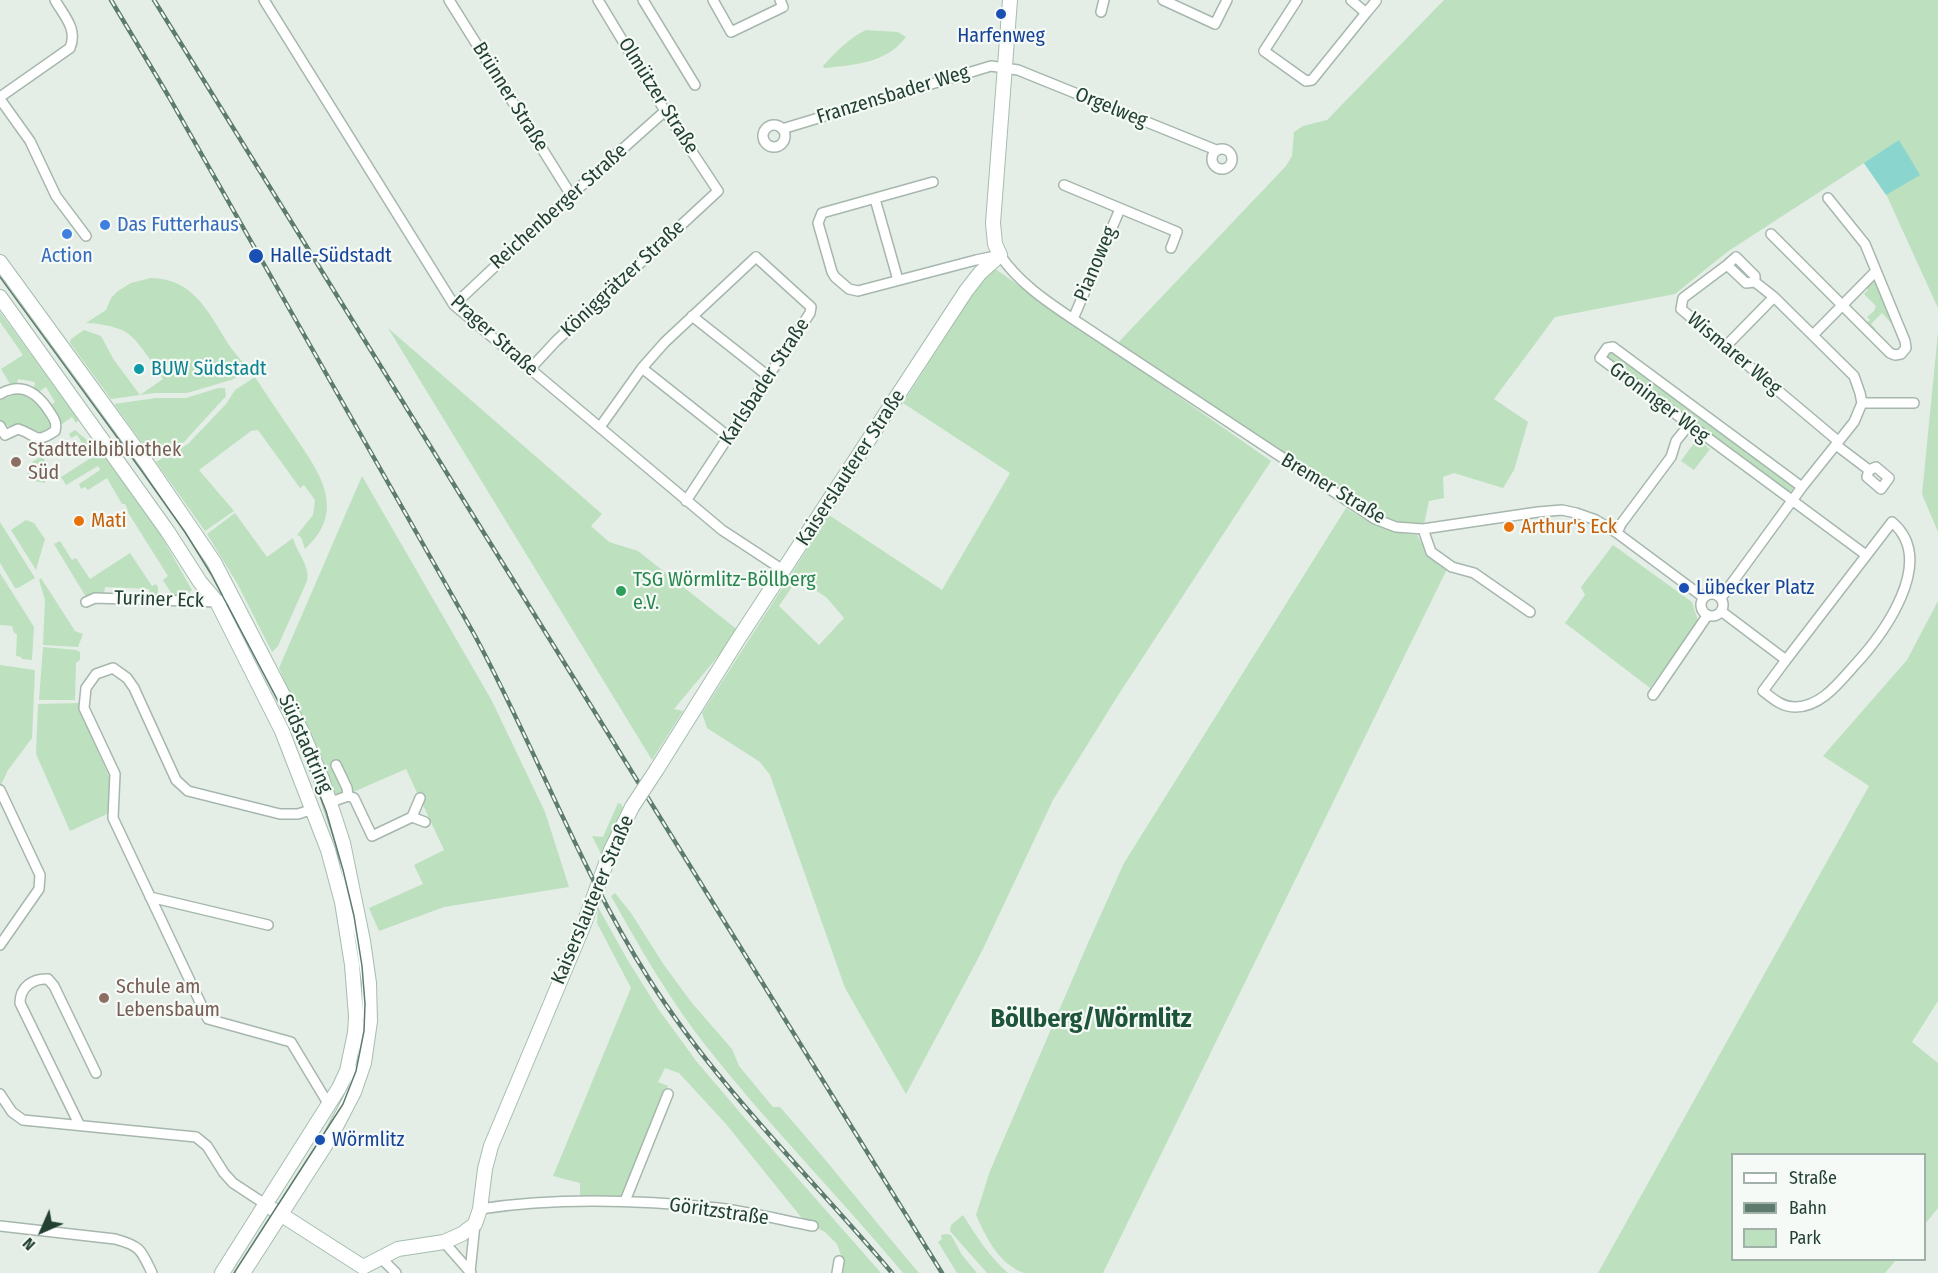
<!DOCTYPE html>
<meta charset="utf-8">
<style>
body{margin:0}
#map{position:relative;width:1938px;height:1273px;overflow:hidden;background:#e4eee7;font-family:"Fira Sans Condensed",sans-serif}
canvas{display:block}
.legend{position:absolute;left:1731px;top:1153px;width:195px;height:108px;box-sizing:border-box;background:#f5faf6;border:2px solid #a1b0a8;margin:0;padding:8px 10px;list-style:none;font-size:18px;color:#224132}
.legend li{display:flex;align-items:center;gap:12px;height:30px}
.legend b{width:30px;border:2px solid #a1b0a8}
.north{position:absolute;left:12px;top:1201px;width:60px;height:60px;-webkit-text-stroke:4px #f5faf6;paint-order:stroke;rotate:225deg;font-size:16px;font-weight:700;line-height:24px;text-align:center;color:#224132}
.north::after{content:'';display:block;margin:auto;width:21px;height:27px;background:#224132;clip-path:polygon(50% 0,100% 100%,50% 72%,0 100%)}
</style>
<div id="map">
<canvas width="1938" height="1273"></canvas>
<ul class="legend">
<li><b style="height:8px;background:#fff"></b>Straße</li>
<li><b style="height:8px;background:#5d7c6d"></b>Bahn</li>
<li><b style="height:16px;background:#bde0be"></b>Park</li>
</ul>
<div class="north">N</div>
</div>
<script>
const g = document.querySelector('canvas').getContext('2d');
g.lineJoin = 'round';
function fillPath(path, color) {
  g.fillStyle = color;
  g.fill(path, 'evenodd');
}
function strokePath(path, color, width, dash) {
  g.strokeStyle = color;
  g.lineWidth = width;
  g.lineCap = dash ? 'butt' : 'round';
  g.setLineDash(dash || []);
  g.stroke(path);
}
function write(font, color, halo, rows, align = 'center') {
  g.font = font + ' "Fira Sans Condensed",sans-serif';
  g.lineWidth = 4.5;
  g.setLineDash([]);
  g.textBaseline = 'middle';
  g.strokeStyle = halo;
  g.fillStyle = color;
  for (const [text, x, y, turn = 0] of rows) {
    g.save();
    g.translate(x, y);
    g.rotate((+turn || 0) * Math.PI / 180);
    g.textAlign = isNaN(turn) ? turn : align;
    if (halo) g.strokeText(text, 0, 0);
    g.fillText(text, 0, 0);
    g.restore();
  }
}
fillPath(new Path2D(`
 M1444,0H1938V308L1886,194L1864,163L1727,252L1675,294L1555,317L1494,399L1528,422L1514,470L1503,488L1454,473L1443,477L1444,498L1429,501L1423,529L1375,519L1114,347L1286,166L1292,156L1294,132L1303,126L1327,120Z
 M866,30L898,32L906,37C887,63 854,65 824,68L823,66C836,52 849,38 866,30Z
 M991,266L1271,461L1117,697L1053,800L982,951L906,1094L845,988L770,775L760,762L707,728L702,713L829,515L942,590L1010,473L903,403ZM798,578L827,598L844,618L819,645L779,606Z
 M151,278C195,278 210,316 231,348C237,356 244,363 250,370L231,380L187,393H155L111,399L70,343L71,339L84,330L101,336L114,360L140,395L163,379C155,367 137,337 124,331C114,326 97,323 86,323L106,310L111,298L118,291L131,283Z
 M1873,282L1878,284L1893,320L1892,324L1882,313L1871,324L1876,329L1873,332L1865,324L1870,320L1867,317L1874,311L1876,306L1864,294L1868,290L1866,287Z
 M0,312L79,420L76,423L72,417L62,424L49,406L55,402L46,387L40,391L34,390L35,382L18,379L16,386L10,384L1,369L23,355L0,322Z
 M388,328L602,514L591,526L609,542L638,551L739,631L674,709L683,711L652,760Z
 M1938,332V532L1922,494Z
 M1611,352L1616,353L1793,484V490L1789,492L1784,491L1607,359V354Z
 M255,377C268,397 281,416 294,435C319,472 348,510 305,549L301,537L297,535L313,515L315,500L304,485L300,488L258,430L251,431L199,470L234,511L205,531L156,462L188,444L226,404L235,390Z
 M218,388H225L226,396L184,442L154,459L114,404L156,398H186Z
 M16,394C40,398 40,404 51,424L48,433L41,437L32,434L24,426C16,426 5,428 0,421V400Z
 M75,430L93,445H98L155,525L192,590L185,596C172,598 169,590 163,580L168,576L127,511L128,510L125,504H122L107,478L88,490L85,487L81,489L79,484L100,470L98,466L66,485L61,477L94,456L89,449L74,458L72,454L84,446L77,435L71,438L69,434Z
 M1697,439L1710,449L1694,470L1681,461Z
 M42,456L54,476L44,483L30,480L27,474L35,468L32,462Z
 M362,476L492,701L545,812L569,887L444,907L379,931L369,908L423,884L414,865L444,850L406,769L335,800L279,668Z
 M1346,508C1373,525 1386,532 1417,535L1429,557L1447,569L1103,1273H1024C999,1264 987,1239 976,1215L990,1171L1088,943L1124,863Z
 M235,513L267,557L293,538C296,551 311,567 307,581L278,646L272,652L237,583L207,534Z
 M26,520L34,523L45,539L36,570L11,530Z
 M0,522L35,578L18,588H15L0,563Z
 M60,541L72,560L76,558L90,579L130,553L152,586L156,584L158,587V593L154,595H150L149,589L105,587L104,594L94,593L86,597L54,544Z
 M1613,545L1692,602L1698,621L1650,688L1565,623L1585,595L1581,587Z
 M0,573L34,627L32,660L22,659L21,657L16,656L17,634L14,633L12,626L0,625Z
 M41,578L75,631L83,634L78,647L43,645L45,600L39,580Z
 M1938,601V1001L1912,1042L1938,1063V1208L1925,1224L1924,1154H1732V1260H1896L1885,1273H1598L1869,786L1823,756L1907,660Z
 M43,647L76,650L80,652V660L76,663L75,700H39Z
 M0,665L35,670L32,738L8,770L0,787Z
 M79,703L80,710L111,781L109,813L70,831L36,754L38,704Z
 M618,803L621,804L624,810L602,856L592,836L603,837Z
 M615,893L631,913L664,965L692,1003L732,1049L739,1066L773,1107H780C828,1161 872,1218 919,1273H903C839,1196 768,1125 706,1046C669,999 640,948 611,896Z
 M598,907L627,959L659,1010L697,1062L743,1116L881,1273H839L842,1258L837,1244L825,1232L805,1222L726,1124L679,1073L665,1068L658,1082L668,1086L621,1197L580,1196V1183L553,1176L631,988L597,923Z
 M963,1215C976,1236 989,1256 1008,1273H987L950,1231L951,1225Z
 M946,1234L951,1235L962,1255L977,1273H957L938,1242L942,1239L941,1235Z`), '#bde0be');
fillPath(new Path2D(`
 M1899,140L1920,175L1886,195L1864,163Z`), '#8bd5cf');
const street = new Path2D(`
 M264,0L454,305L722,530L783,570
 M449,0L571,195
 M643,0L695,85
 M713,0L731,32L783,7L780,0
 M1163,0L1215,24L1227,0
 M1297,0L1264,51L1306,81L1312,80L1366,13
 M1351,0L1366,13L1376,1L1375,0
 M1101,12L1104,0
 M0,97L70,48C78,29 64,16 55,0
 M0,99L30,141L56,196L86,236
 M763 136a11 11 0 1 1 22 0a11 11 0 1 1-22 0Z
 M782,129L991,66L1018,70L1216,150
 M1212 159a10 10 0 1 1 20 0a10 10 0 1 1-20 0Z
 M933,182L822,213L818,223L832,272L835,277L849,289L858,291L976,260L1000,255C1018,282 1046,301 1073,319L1375,519L1396,527L1423,529L1538,512L1562,510L1576,513L1596,520L1617,533L1703,597
 M1064,185L1177,232L1171,248
 M875,199L898,280
 M1771,234L1890,353L1895,355L1901,354L1906,348L1905,341L1865,244L1828,198
 M1727,265L1683,298L1681,309L1838,441
 M454,305L571,195L665,111
 M692,316L768,376
 M1073,319L1120,209
 M1813,335L1876,271
 M1725,347L1774,297
 M642,368L729,437
 M530,369L556,341L718,191L665,111L598,0
 M0,394C23,381 39,394 51,414C55,420 57,424 55,431C34,445 38,435 18,429L5,435L0,426
 M1862,403H1914
 M600,427L642,368L665,342L756,257L811,307L810,313L686,501
 M1836,445L1869,470
 M1876,467L1889,478L1881,489L1867,477L1869,470Z
 M1802,487L1613,347L1607,348L1600,358L1866,555
 M1423,529L1431,552L1452,567L1474,573L1530,612
 M1617,533L1621,524L1671,457L1676,441L1689,425
 M1701 605a11 11 0 1 1 22 0a11 11 0 1 1-22 0Z
 M1721,598L1802,487L1854,422L1862,403L1860,393L1854,376L1774,297L1755,282V276L1736,257L1727,265L1746,283L1755,282
 M86,602L95,598L217,602L232,597
 M1721,611L1786,660L1892,522C1938,561 1883,635 1853,667C1838,684 1820,707 1795,707C1782,707 1773,699 1763,691L1786,660
 M1653,695L1707,616
 M336,765L347,788L348,796
 M0,790L40,875L39,889L0,945
 M331,802L348,796L354,798L372,836L412,817L425,822
 M313,809L298,814H280L188,791L176,780L134,688L127,678L113,668L96,674L86,688L84,708L115,774L113,818L208,1019L291,1042L329,1105
 M412,817L420,798
 M150,897L268,925
 M0,1094L12,1112L23,1120L196,1137L207,1146L224,1173L233,1183L265,1204
 M79,1124L20,1003C20,987 33,978 48,979L54,986L96,1073
 M625,1201L668,1094
 M480,1209C557,1197 641,1200 718,1208C750,1212 782,1220 813,1226
 M0,1226L115,1239C141,1246 141,1250 152,1273
 M444,1242L471,1273
 M381,1258L396,1273
 M470,1272L475,1224
 M837,1273L839,1261`);
const secondary = new Path2D(`
 M0,262L148,465L214,562L302,732L322,779L343,843L363,941L369,983L370,1021L364,1063L354,1092L330,1138L243,1273
 M0,297L168,532L200,582L217,602L282,731L328,850L342,902L352,965L356,1016L355,1033L347,1071L339,1088L222,1273
 M657,769L737,641L966,291L980,273L1000,255L995,244L993,223L1010,0
 M274,1210L363,1267L398,1249L444,1242L462,1234L475,1224L480,1209L485,1169L491,1146L582,929L611,850L632,807`);
strokePath(street, '#a6b7ad', 12);
strokePath(secondary, '#a5bdaf', 16);
strokePath(street, '#fff', 9);
strokePath(secondary, '#fff', 14);
strokePath(new Path2D(`
 M0,277L141,470L185,532L211,574L296,735L326,811L343,870L354,916L362,966L365,1004L364,1031L356,1071L343,1104L234,1273`), '#5d7c6d', 1.5);
const rail = new Path2D(`
 M111,0L169,97L474,634C535,747 580,870 649,979C717,1087 810,1176 892,1273
 M154,0L942,1273`);
strokePath(rail, '#5d7c6d', 4.5);
strokePath(rail, '#f5faf6', 2, [7]);
const secondaryBridge = new Path2D(`
 M632,807L657,769`);
strokePath(secondaryBridge, '#a5bdaf', 16, []);
strokePath(secondaryBridge, '#fff', 14);
for (const [x, y, r, color] of [
 [1001,14,6,"#1a4fb4"],
 [105,225,6,"#3f7fe0"],
 [67,234,6,"#3f7fe0"],
 [256,256,8,"#1a4fb4"],
 [139,369,6,"#0f9aa8"],
 [16,462,6,"#8d6e63"],
 [79,521,6,"#e8710a"],
 [1509,527,6,"#e8710a"],
 [1684,588,6,"#1a4fb4"],
 [621,591,6,"#2e9e5b"],
 [104,998,6,"#8d6e63"],
 [320,1140,6,"#1a4fb4"]
]) {
  const dot = new Path2D();
  dot.arc(x, y, r, 0, 2 * Math.PI);
  g.fillStyle = color;
  g.fill(dot);
  strokePath(dot, '#f5faf6', 2);
}
write('20px', '#164399', '#f5faf6', [
 ["Harfenweg",1001,36,"center"],
 ["Halle-Südstadt",270,256],
 ["Lübecker Platz",1696,588],
 ["Wörmlitz",332,1140]
], 'left');
write('20px', '#224132', '#f5faf6', [
 ["Franzensbader Weg",893,95,-17],
 ["Olmützer Straße",658,96,58],
 ["Brünner Straße",510,97,58],
 ["Orgelweg",1111,108,22],
 ["Reichenberger Straße",559,207,-42],
 ["Pianoweg",1096,264,-67],
 ["Königgrätzer Straße",623,279,-43],
 ["Prager Straße",494,336,42],
 ["Wismarer Weg",1734,354,40],
 ["Karlsbader Straße",765,382,-57],
 ["Groninger Weg",1659,403,37],
 ["Kaiserslauterer Straße",851,468,-57],
 ["Bremer Straße",1333,489,31],
 ["Turiner Eck",159,600,2],
 ["Südstadtring",305,744,66],
 ["Kaiserslauterer Straße",593,900,-67],
 ["Göritzstraße",719,1212,8]
]);
write('20px', '#366cbe', '#f5faf6', [
 ["Das Futterhaus",117,225],
 ["Action",67,256,"center"]
], 'left');
write('20px', '#0d838f', '#f5faf6', [
 ["BUW Südstadt",151,369]
], 'left');
write('20px', '#785e54', '#f5faf6', [
 ["Stadtteilbibliothek",28,450],
 ["Süd",28,473],
 ["Schule am",116,987],
 ["Lebensbaum",116,1010]
], 'left');
write('20px', '#c56008', '#f5faf6', [
 ["Mati",91,521],
 ["Arthur's Eck",1521,527]
], 'left');
write('20px', '#27864d', '#f5faf6', [
 ["TSG Wörmlitz-Böllberg",633,580],
 ["e.V.",633,603]
], 'left');
write('bold 26px', '#1d543a', '#f5faf6', [
 ["Böllberg/Wörmlitz",1091,1020]
]);
</script>
